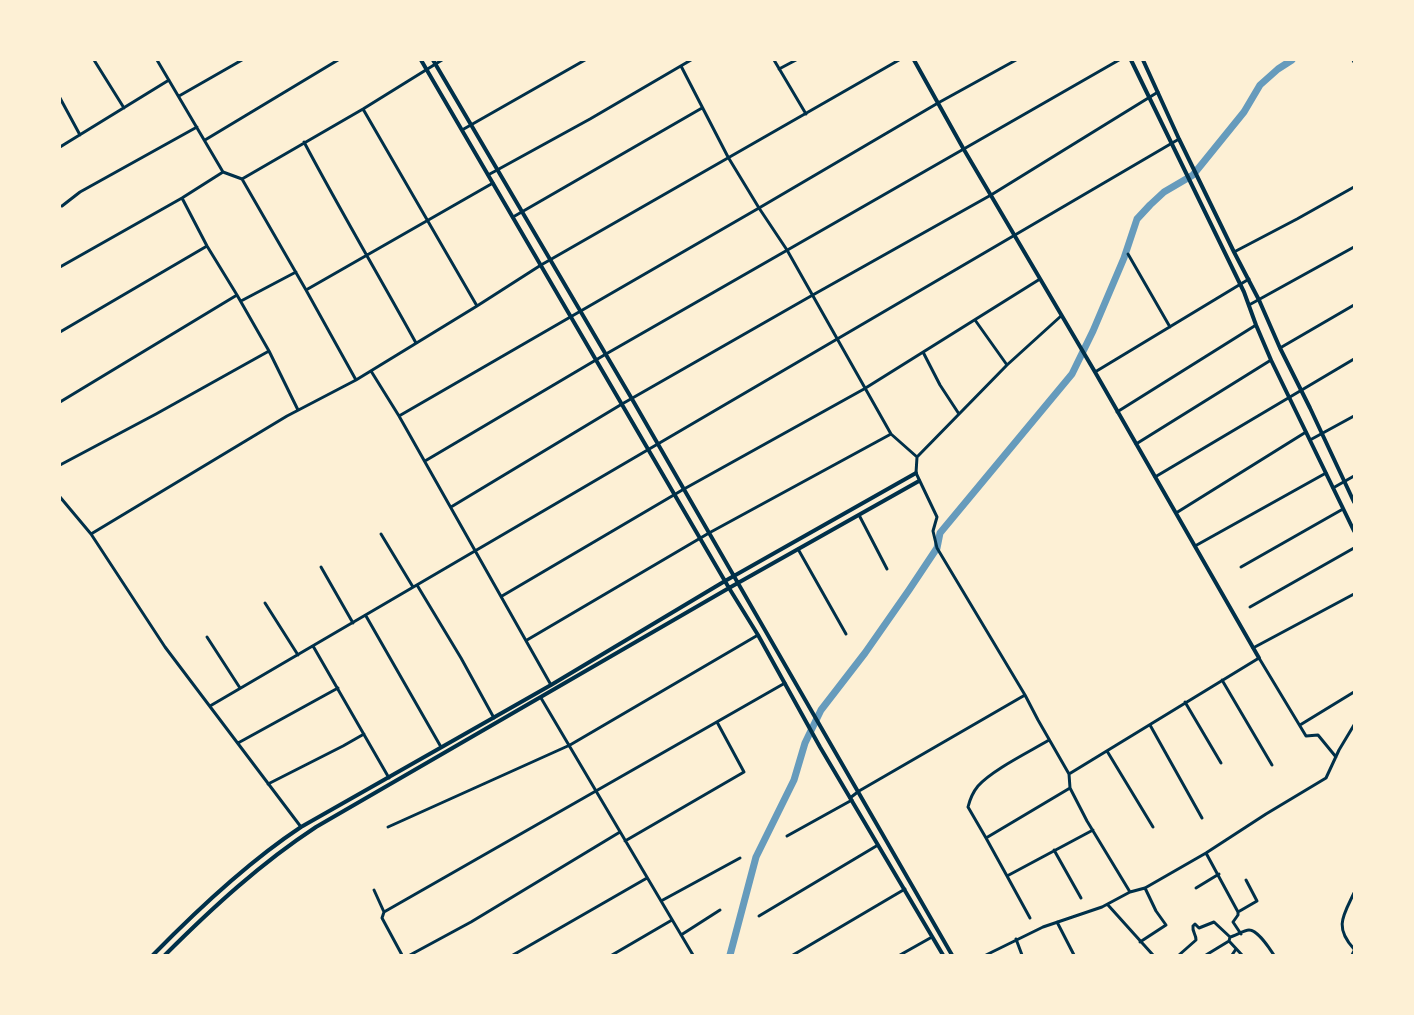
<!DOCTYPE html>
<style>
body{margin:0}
#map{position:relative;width:1414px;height:1015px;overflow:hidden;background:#fdf0d5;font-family:"PT Sans",sans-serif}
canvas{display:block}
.frame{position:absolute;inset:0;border:61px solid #fdf0d5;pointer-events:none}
</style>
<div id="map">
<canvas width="1414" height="1015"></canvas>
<div class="frame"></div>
</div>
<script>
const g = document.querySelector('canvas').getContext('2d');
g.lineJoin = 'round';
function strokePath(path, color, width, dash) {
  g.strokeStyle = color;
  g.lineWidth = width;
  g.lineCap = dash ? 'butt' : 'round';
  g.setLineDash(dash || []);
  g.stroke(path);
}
strokePath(new Path2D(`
 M730,955L756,857L794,780L805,743L821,710L865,653L909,590L937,548L940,533L1072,374L1093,331L1124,258L1137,219L1150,205L1164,192L1193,175L1244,112L1260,85L1278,69L1292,60`), '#669bbc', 7);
strokePath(new Path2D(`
 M94,60L124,108
 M157,60L223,172L242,179
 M774,60L806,114
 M1353,60L1354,62
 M681,66L728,157L759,208L938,103L1016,60
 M779,69L796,60
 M179,96L242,60
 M60,98L80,135
 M363,109L477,306
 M462,130L585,60
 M205,140L338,60
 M304,142C340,210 379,276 416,343
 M60,147L169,80
 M488,175L590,119L691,60
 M242,179L363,109L442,60
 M242,179L306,290L356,380
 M182,198L207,246L237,295L269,351L298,410
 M62,206L80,192L197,127
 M513,217L702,108
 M1234,252L1297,219L1354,187
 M1128,254L1170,327
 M60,267L182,198L223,172
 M306,290L493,183
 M241,301L296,272
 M1249,305L1354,247
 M975,320L1007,365
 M60,332L207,246
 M1280,348L1354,305
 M923,352L940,385L959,414
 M371,371L399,416L551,685
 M1095,372L1249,279
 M60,402L237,295
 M1117,412L1256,325
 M399,416L759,208L787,250L891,434L917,457L916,473L937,517L933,531L937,548L1025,695L1038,720L1069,774L1070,788L1087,821L1130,892
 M1310,440L1354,416
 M1136,444L1271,360
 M917,457L1007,365L1061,316
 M425,461L606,354L1119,60
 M60,465L156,414L269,351
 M1155,477L1354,359
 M1333,488L1354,476
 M60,497L91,534L165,647L301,827
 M451,507L622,404L811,296L991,195L1158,92
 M1176,513L1306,432
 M859,515L887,569
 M91,534L287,416L356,380L477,306L541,265L899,60
 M381,534L413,587
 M1195,546L1326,473
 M798,549L846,634
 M321,567L353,623
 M1241,567L1343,509
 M417,585L461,658L494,718
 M502,596L684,489L864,389L1040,279
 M265,603L298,655
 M1250,607L1354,548
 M366,616L441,747
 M207,637L240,688
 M527,640L709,533L891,434
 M313,646L389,778
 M1253,648L1354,594
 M1222,680L1272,765
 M541,698L693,955
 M1185,702L1221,763
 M210,706L1179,139
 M1150,725L1202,818
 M1300,725L1354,692
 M238,743L338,688
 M1107,751L1153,827
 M1069,774L1259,658L1306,736L1318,735L1336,757
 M268,784L343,746L364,734
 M1070,788L986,838L1007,876L1093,830
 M850,798L859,791L1025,695
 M388,827L570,745L758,635
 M787,836L852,800
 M986,838L968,807C970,799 973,792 978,786C992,770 1029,752 1049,740
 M625,841L744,772L717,722
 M1054,850L1081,898
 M1206,853L1238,912V915L1233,922L1241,934
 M1007,876L1030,918
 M1196,888L1219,874
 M374,890L384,912L382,918L402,955
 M1354,893C1343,916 1334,927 1354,949
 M661,901L740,858
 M1108,905L1153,955
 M384,912L785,683
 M1238,912L1257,901L1246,880
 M759,916L878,845
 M1057,922L1074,955
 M681,935L720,910
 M1016,939L1022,955
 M1229,941L1242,955
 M1140,942L1166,925L1156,911L1145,888
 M410,955L471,922L620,832
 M513,955L647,878
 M612,955L672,920
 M793,955L905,889
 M900,955L932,937
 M986,955L1043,927L1102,907L1130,892L1145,888L1206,853L1266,814L1326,778L1339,750L1354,725
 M1179,955L1196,940C1196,934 1192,932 1193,926L1195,924L1199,928L1214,922L1230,937
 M1206,955L1229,941L1230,937C1235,936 1244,930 1249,930C1258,930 1269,948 1274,955
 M1232,955L1236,949
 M1352,955L1354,951`), '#003049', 3);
strokePath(new Path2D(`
 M421,60L729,588L758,635L820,747L943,955
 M433,60L632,399L952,955
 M914,60L963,148L1095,372L1259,658
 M1131,60L1244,292L1256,325L1271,360L1354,531
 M1143,60L1179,139L1234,252L1259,300L1280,348L1310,408L1354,502
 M153,955C197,910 248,862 301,827L551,685L725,581L916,473
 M165,955C212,908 261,863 316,827L729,588L919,481`), '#003049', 4);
</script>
